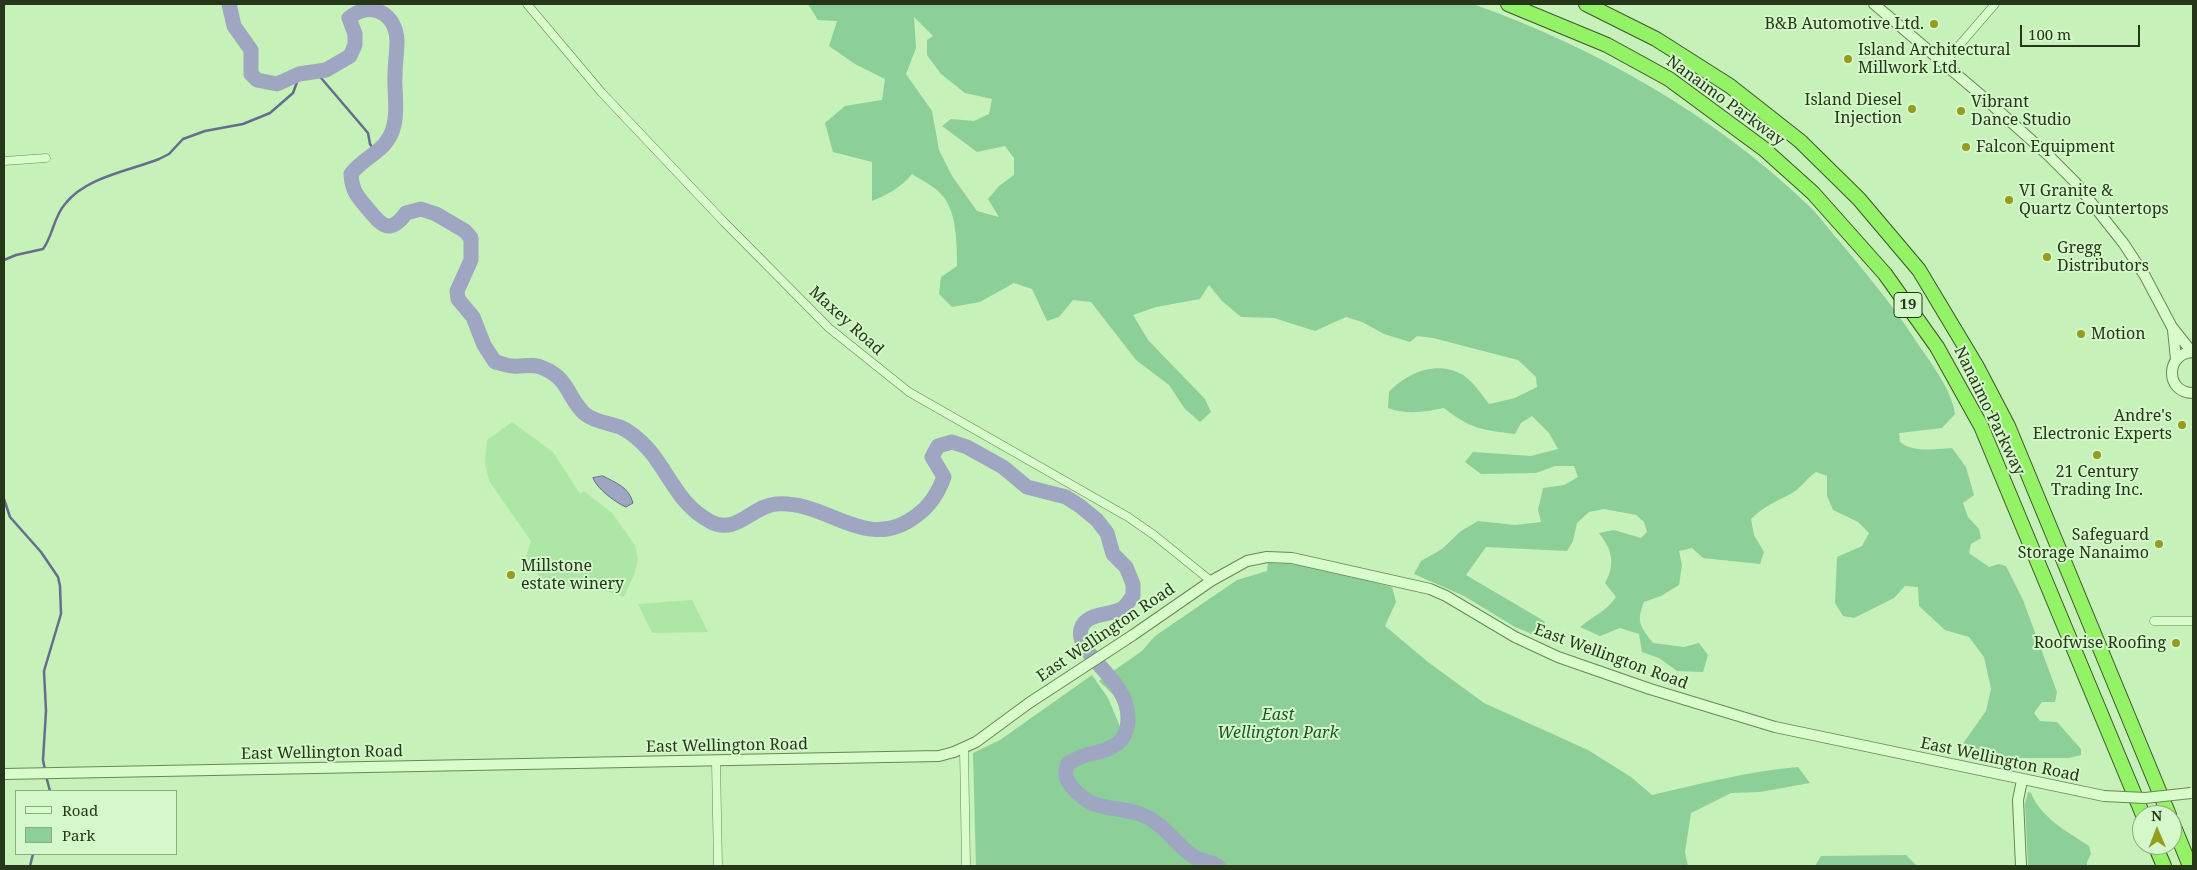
<!DOCTYPE html>
<style>
body{margin:0}
#map{position:relative;width:2197px;height:870px;overflow:hidden;background:#c6f1b9;font-family:"Noto Serif",serif}
canvas{display:block}
.frame{position:absolute;inset:0;border:5px solid #263619;pointer-events:none}
.legend{position:absolute;left:15px;top:790px;width:162px;height:65px;box-sizing:border-box;background:#d4f8c9;border:1px solid #8eaa83;margin:0;padding:6px 9px;list-style:none;font-size:15px;color:#263619}
.legend li{display:flex;align-items:center;gap:10px;height:25px}
.legend b{width:25px;border:1px solid #8eaa83}
.north{position:absolute;left:2132px;top:805px;width:50px;height:50px;box-sizing:border-box;background:#d4f8c9;border:1px solid #8eaa83;border-radius:50%;rotate:359deg;font-size:14px;font-weight:700;line-height:20px;text-align:center;color:#263619}
.north::after{content:'';display:block;margin:auto;width:18px;height:22px;background:#959c1e;clip-path:polygon(50% 0,100% 100%,50% 72%,0 100%)}
.scale{position:absolute;left:2020px;top:25px;width:120px;height:22px;box-sizing:border-box;border:2px solid #263619;border-top:0;padding-left:6px;font-size:15px;line-height:18px;white-space:nowrap;color:#263619;-webkit-text-stroke:4px #d4f8c9;paint-order:stroke}
</style>
<div id="map">
<canvas width="2197" height="870"></canvas>
<div class="frame"></div>
<ul class="legend">
<li><b style="height:6px;background:#d8fccc"></b>Road</li>
<li><b style="height:14px;background:#8dcf98"></b>Park</li>
</ul>
<div class="north">N</div>
<div class="scale">100 m</div>
</div>
<script>
const g = document.querySelector('canvas').getContext('2d');
g.lineJoin = 'round';
function fillPath(path, color) {
  g.fillStyle = color;
  g.fill(path, 'evenodd');
}
function strokePath(path, color, width, dash) {
  g.strokeStyle = color;
  g.lineWidth = width;
  g.lineCap = dash ? 'butt' : 'round';
  g.setLineDash(dash || []);
  g.stroke(path);
}
function write(font, color, halo, rows, align = 'center') {
  g.font = font + ' "Noto Serif",serif';
  g.lineWidth = 4;
  g.setLineDash([]);
  g.textBaseline = 'middle';
  g.strokeStyle = halo;
  g.fillStyle = color;
  for (const [text, x, y, turn = 0] of rows) {
    g.save();
    g.translate(x, y);
    g.rotate((+turn || 0) * Math.PI / 180);
    g.textAlign = isNaN(turn) ? turn : align;
    if (halo) g.strokeText(text, 0, 0);
    g.fillText(text, 0, 0);
    g.restore();
  }
}
fillPath(new Path2D(`
 M512,422L553,452L580,494L584,491L612,513L635,545L638,559L635,572L624,597L594,587L545,586L526,556L531,541L489,481L485,462L487,440Z
 M692,600L708,632L652,633L638,604Z`), '#ade7a6');
fillPath(new Path2D(`
 M808,4H1473C1596,48 1713,114 1808,205C1820,216 1829,230 1840,242C1865,272 1890,302 1912,335C1926,357 1952,388 1955,414L1942,428L1899,433L1900,442C1914,453 1934,449 1952,448L1966,467L1974,495L1963,503L1968,517L1979,529L1981,538L1971,544L1969,553L1989,567L1999,564L2006,566L2023,600L2057,692L2055,702H2042L2034,713L2040,721L2057,722L2081,749V755L2069,758H2019L1993,761L1968,757L1957,752L1986,711L1991,689L1984,657L1969,637L1945,630L1919,606L1918,587L1905,586L1894,598L1854,618L1843,616L1835,603L1837,557L1862,546L1869,533L1858,522L1833,510L1827,496V476L1816,472C1807,478 1801,488 1792,493C1776,502 1764,506 1751,519L1754,535L1764,552L1760,564L1703,558L1692,548L1679,551L1682,565L1679,585L1661,596L1644,602C1636,622 1640,626 1653,643L1684,647L1699,643L1708,655L1703,672L1677,671L1659,658L1642,652L1639,634L1620,628L1600,636L1580,627C1593,616 1607,611 1616,597L1605,583C1616,563 1612,550 1599,533L1614,530L1641,538L1647,532L1644,522L1636,515L1604,509L1589,512L1577,523L1573,541L1567,551L1486,547L1466,575L1544,621L1551,636L1547,640L1515,627L1464,596L1414,574L1421,561L1442,549L1461,531L1478,521L1515,525L1541,522L1538,510L1543,488L1564,485L1578,477L1574,466H1555L1536,473L1481,474L1465,462L1473,452L1531,456L1558,449L1549,433L1532,416L1521,423L1515,434C1483,430 1470,429 1444,408C1425,412 1407,415 1388,408L1389,392C1406,374 1434,361 1459,373C1471,378 1481,394 1489,404L1515,398L1537,387L1536,377L1518,360L1433,338L1417,336L1410,342L1384,334L1362,322L1346,317L1315,331L1274,318L1241,317L1222,301L1209,285L1200,299L1156,307L1133,315L1148,340L1205,399L1211,412L1200,422L1185,409L1169,385L1136,360L1091,302L1073,300L1059,317L1047,321L1032,289L1014,283L980,302L952,307L939,294L941,277L957,266C957,245 957,210 941,194C934,186 921,180 912,174C900,188 889,194 872,201V162L833,152L825,123L845,106L882,100L885,79L855,64L829,46L837,21L818,20ZM914,17L933,36L927,40V55L941,74L965,93L992,99L989,114L974,121L951,119L942,126L977,152L1005,146L1014,158V175L999,186L988,199L999,217L977,211L952,176L939,150L932,111L906,74L916,48Z
 M1268,563L1307,565L1392,587L1396,602L1385,626L1428,662L1484,703L1588,750L1631,777L1652,795C1701,784 1748,771 1798,767L1810,783L1760,792L1731,793L1691,813L1685,852L1688,866H976L973,753L1000,740L1092,675L1108,698L1124,736L1123,704L1099,681L1142,651L1155,636L1237,580L1267,571Z
 M2028,792L2031,793C2041,818 2068,832 2089,846L2091,854L2087,862V866H2028L2025,804Z
 M1906,855L1917,866H1815L1821,856Z`), '#8dcf98');
const water = new Path2D(`
 M603,476C616,483 629,487 633,503L626,507C616,503 596,488 593,478Z`);
fillPath(water, '#9ea6c1');
strokePath(water, '#666d8e', 1);
strokePath(new Path2D(`
 M316,72L368,133L370,144L376,153
 M4,260L16,255L43,249C53,236 53,218 65,204C86,177 129,171 159,159L169,154L183,139L205,131L243,124L270,113L293,93L300,74
 M4,499L10,517L41,552L58,577L60,586L61,614L44,671L46,711L43,760L45,770
 M46,776L50,791
 M30,866L33,854`), '#666d8e', 2.5);
strokePath(new Path2D(`
 M229,4L234,26L251,50V74L257,80L277,84L299,74L326,70L350,56L355,45V34L349,18C371,0 396,13 397,41C397,52 395,64 395,75C394,91 398,109 394,125C388,152 365,155 351,174C352,191 357,196 368,209C382,226 390,235 406,213L421,209L436,214L465,231L471,238V260L457,291L458,299L473,317L484,345L495,362C501,363 507,366 513,366C524,367 533,363 543,368C570,379 567,398 585,414C595,422 609,423 620,427C632,432 642,442 650,451C671,477 679,505 711,522C737,535 752,506 776,504C828,500 866,554 916,516C930,506 938,494 944,477L932,457L938,446L952,442L967,447L1003,467L1027,487L1066,497L1080,506L1097,520L1107,533L1113,554L1126,567L1133,584V596C1130,599 1127,605 1123,608C1112,616 1085,612 1081,629C1074,655 1130,679 1128,720C1128,728 1124,738 1118,743C1108,751 1097,752 1086,755C1080,757 1074,760 1068,763C1064,774 1065,778 1072,787C1095,816 1122,803 1149,818C1166,827 1175,843 1190,854C1198,861 1209,861 1218,866`), '#9ea6c1', 15);
const minor = new Path2D(`
 M527,4L602,93L724,222L829,328L909,392L1128,517L1154,535L1211,581
 M1944,63L1995,4
 M4,161L46,158
 M2154,621H2193
 M964,748L966,866
 M716,762L718,866`);
const tertiary = new Path2D(`
 M1874,4L1982,96L2048,155L2075,182L2124,244L2145,276L2172,327L2192,352
 M2173,330L2176,359
 M2193,352C2165,353 2165,393 2193,393
 M4,774L939,756L954,752L976,742L1029,703L1133,635L1211,581L1247,561L1267,557L1292,558L1430,589L1446,596L1515,637L1558,657L1650,689L1775,727L2104,796
 M2021,866L2018,800L2022,780`);
const trunk = new Path2D(`
 M1508,4L1607,45L1669,79L1764,149L1813,193L1885,274L1937,347L1981,426L2143,815
 M1586,4L1656,39L1730,86L1800,141L1859,199L1919,270L1976,365L2008,426L2169,815
 M2172,822L2190,866
 M2155,845L2164,866`);
strokePath(minor, '#698853', 9);
strokePath(tertiary, '#698853', 12);
strokePath(trunk, '#3d5528', 16);
strokePath(minor, '#d8fccc', 8);
strokePath(tertiary, '#d8fccc', 10);
strokePath(trunk, '#94f266', 14);
const tertiaryBridge = new Path2D(`
 M2104,796L2145,798L2191,793`);
strokePath(tertiaryBridge, '#698853', 12, []);
strokePath(tertiaryBridge, '#d8fccc', 10);
for (const [x, y, r, color] of [
 [1934,24,5,"#959c1e"],
 [1848,59,5,"#959c1e"],
 [1912,109,5,"#959c1e"],
 [1961,111,5,"#959c1e"],
 [1966,147,5,"#959c1e"],
 [2009,200,5,"#959c1e"],
 [2047,257,5,"#959c1e"],
 [2081,334,5,"#959c1e"],
 [2182,425,5,"#959c1e"],
 [2097,455,5,"#959c1e"],
 [2159,544,5,"#959c1e"],
 [511,575,5,"#959c1e"],
 [2176,643,5,"#959c1e"]
]) {
  const dot = new Path2D();
  dot.arc(x, y, r, 0, 2 * Math.PI);
  g.fillStyle = color;
  g.fill(dot);
  strokePath(dot, '#d4f8c9', 2);
}
for (const [x, y, w] of [
 [1908,305,28]
]) {
  const box = new Path2D();
  box.roundRect(x - w / 2, y - 12.5, w, 25, 4);
  g.fillStyle = '#d4f8c9';
  g.fill(box);
  strokePath(box, '#263619', 1);
}
write('bold 15px', '#263619', null, [
 ["19",1908,305]
]);
write('16px', '#263619', '#d4f8c9', [
 ["B&B Automotive Ltd.",1924,24,"right"],
 ["Island Architectural",1858,50],
 ["Millwork Ltd.",1858,68],
 ["Island Diesel",1902,100,"right"],
 ["Injection",1902,118,"right"],
 ["Vibrant",1971,102],
 ["Dance Studio",1971,120],
 ["Falcon Equipment",1976,147],
 ["VI Granite &",2019,191],
 ["Quartz Countertops",2019,209],
 ["Gregg",2057,248],
 ["Distributors",2057,266],
 ["Motion",2091,334],
 ["Andre's",2172,416,"right"],
 ["Electronic Experts",2172,434,"right"],
 ["21 Century",2097,472,"center"],
 ["Trading Inc.",2097,490,"center"],
 ["Safeguard",2149,535,"right"],
 ["Storage Nanaimo",2149,553,"right"],
 ["Millstone",521,566],
 ["estate winery",521,584],
 ["Roofwise Roofing",2166,643,"right"]
], 'left');
write('16px', '#263619', '#d4f8c9', [
 ["Nanaimo Parkway",1725,101,36],
 ["Maxey Road",846,321,42],
 ["Nanaimo Parkway",1989,411,64],
 ["East Wellington Road",1106,633,-34],
 ["East Wellington Road",1611,657,20],
 ["East Wellington Road",727,746,-1],
 ["East Wellington Road",322,753,-1],
 ["East Wellington Road",2000,760,12]
]);
write('italic 16px', '#1e542f', '#d4f8c9', [
 ["East",1278,715],
 ["Wellington Park",1278,733]
]);
</script>
